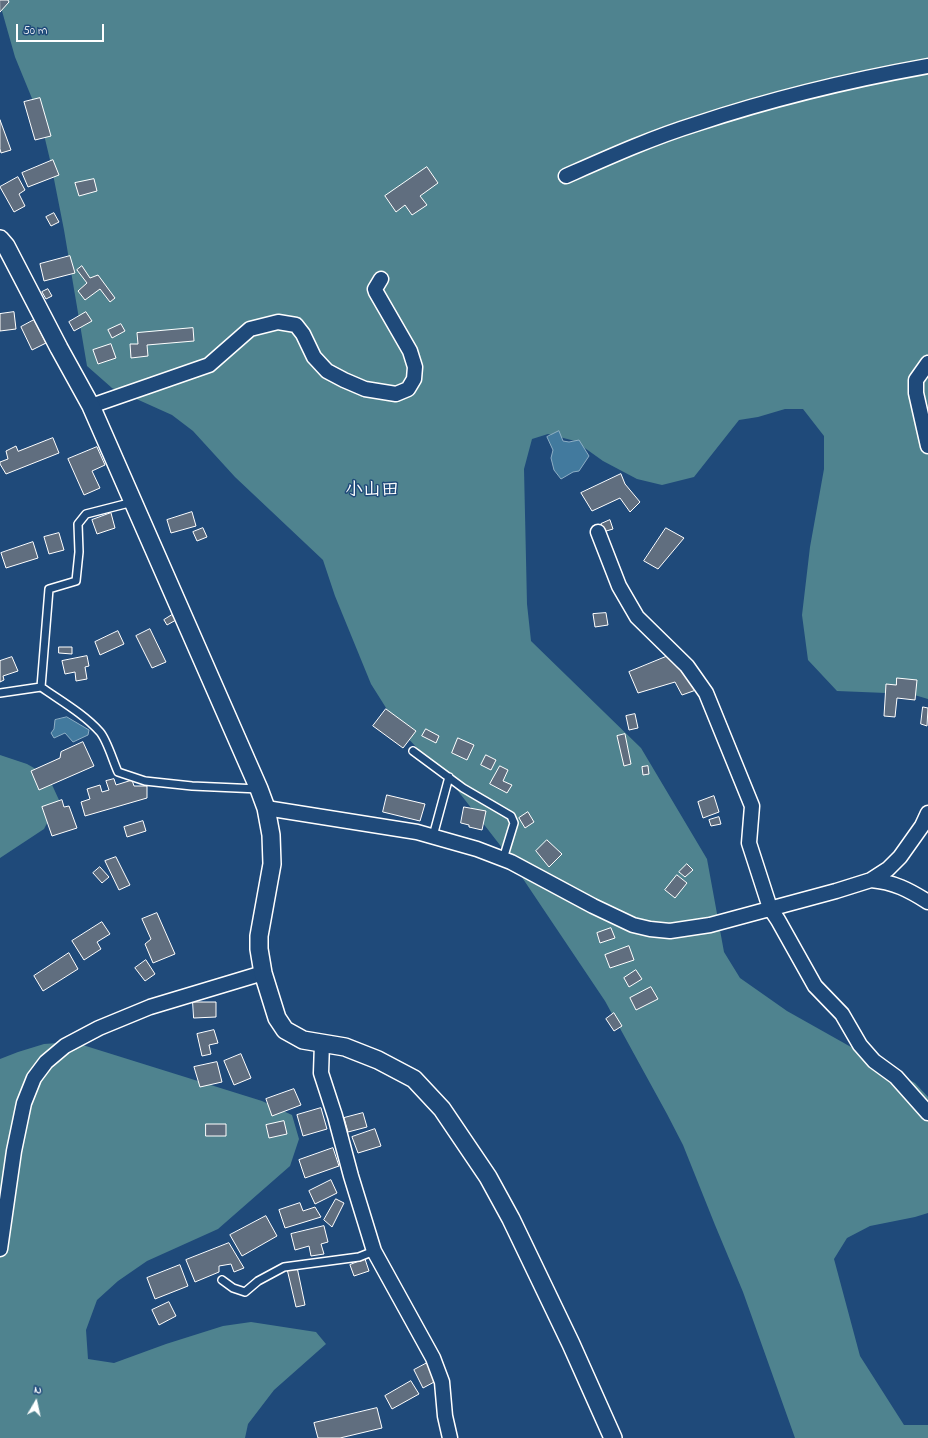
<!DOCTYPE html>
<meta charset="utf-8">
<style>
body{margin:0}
#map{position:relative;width:928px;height:1438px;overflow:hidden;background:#1f4a7a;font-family:"Indie Flower",sans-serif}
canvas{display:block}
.north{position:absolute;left:16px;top:1382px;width:40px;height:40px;-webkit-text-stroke:3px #1f4a7a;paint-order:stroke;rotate:9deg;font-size:11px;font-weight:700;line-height:16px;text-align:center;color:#fff}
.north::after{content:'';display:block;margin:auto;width:14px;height:18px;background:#fff;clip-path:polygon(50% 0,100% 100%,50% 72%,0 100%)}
.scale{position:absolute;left:16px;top:24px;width:88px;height:18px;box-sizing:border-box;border:2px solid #fff;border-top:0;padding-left:5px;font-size:12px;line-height:14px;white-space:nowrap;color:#fff;-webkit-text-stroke:3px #1f4a7a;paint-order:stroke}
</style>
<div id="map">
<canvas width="928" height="1438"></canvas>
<div class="north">N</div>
<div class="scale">50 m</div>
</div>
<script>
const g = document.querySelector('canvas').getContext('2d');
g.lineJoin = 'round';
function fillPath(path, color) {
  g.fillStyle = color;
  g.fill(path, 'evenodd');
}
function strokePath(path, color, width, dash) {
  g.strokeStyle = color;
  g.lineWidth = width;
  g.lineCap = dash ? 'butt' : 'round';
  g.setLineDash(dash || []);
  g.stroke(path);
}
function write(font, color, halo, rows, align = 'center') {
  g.font = font + ' "Indie Flower","Klee One",sans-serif';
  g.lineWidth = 3;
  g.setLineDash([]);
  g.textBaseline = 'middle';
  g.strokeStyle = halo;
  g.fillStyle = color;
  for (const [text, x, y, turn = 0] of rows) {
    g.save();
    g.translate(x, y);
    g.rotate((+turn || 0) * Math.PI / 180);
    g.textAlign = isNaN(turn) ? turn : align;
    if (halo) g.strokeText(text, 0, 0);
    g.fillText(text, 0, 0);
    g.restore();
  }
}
fillPath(new Path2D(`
 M0,0H928V699L911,694L837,691L808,660L802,615L810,547L824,469V436L803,409H785L758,417L739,420L694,477L662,485L637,479L603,461L575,441L548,434L532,439L524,469L527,604L531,641L641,748L707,859L724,952L740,978L787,1011L915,1083L928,1097V1213L915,1217L870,1226L847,1238L834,1259L860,1356L904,1425H928V1438H795L743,1292L715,1225L683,1145L667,1114L605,1001L503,849L458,791L400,730L371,684L335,596L323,560L235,477L193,431L172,415L112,388L87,366L64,230L51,164L40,118L15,57L0,4Z
 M0,755L27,764L48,776L59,800L44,829L0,858Z
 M73,1042L262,1101L292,1115L299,1139L290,1166L218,1229L147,1261L118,1281L97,1300L86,1330L88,1359L114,1363L166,1344L223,1326L251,1322L316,1332L326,1344L274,1390L248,1424L245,1438H0V1059L18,1052L44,1044Z`), '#4f838f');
const water = new Path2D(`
 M559,431L563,441L569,442L579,440L589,456L579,471L573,472L561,479L554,470L551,458L553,450L547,437Z
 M67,717L89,730L88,735L73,742L65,733L54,738L51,733L54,729L55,720Z`);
fillPath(water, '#427a9e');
strokePath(water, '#8eafc5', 1);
const building = new Path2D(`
 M0,0H8L9,2L0,12Z
 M40,98L51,136L35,140L24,102Z
 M0,120L11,150L1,153L0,149Z
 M53,160L59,175L28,187L22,173Z
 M427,167L438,183L420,196L427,205L412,215L405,205L396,212L385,196Z
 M18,177L25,190L19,194L25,206L14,212L0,187Z
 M94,179L97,191L79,196L75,183Z
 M54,213L59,222L51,226L46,217Z
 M70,256L75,273L44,281L40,264Z
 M82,266L90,278L98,275L115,298L110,302L100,289L85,300L78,291L87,283L77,270Z
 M48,289L52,296L46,299L42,292Z
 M14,312L16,329L0,331V314Z
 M86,312L92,321L74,331L69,322Z
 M34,320L46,343L32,350L21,327Z
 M121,324L125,331L112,338L108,330Z
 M193,328L194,341L147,345L148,356L131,358L130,344H138L137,333Z
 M111,344L116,358L98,364L93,350Z
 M53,438L59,453L6,474L0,464V462L8,459L6,451L16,446L18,451Z
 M97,447L105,465L92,471L100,488L84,495L68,459Z
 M621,474L625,484L640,502L630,512L620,498L592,511L581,493Z
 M192,512L196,526L171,533L167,520Z
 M111,513L115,528L97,534L92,520Z
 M610,520L613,529L603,532L601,524Z
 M203,528L207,537L197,541L193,532Z
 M666,528L684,538L658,569L644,561Z
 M59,533L64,550L49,554L44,537Z
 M33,542L38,558L6,568L1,553Z
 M606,613L608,625L595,627L593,614Z
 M172,615L176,620L167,625L164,620Z
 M150,629L166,662L152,668L136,636Z
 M118,631L124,644L100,655L95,642Z
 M59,647H72V654L59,653Z
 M87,656L89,666L85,667L87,679L76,681L75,672L65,674L62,661Z
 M668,656L688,675L696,690L682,695L675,682L638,693L629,672Z
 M12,657L18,671L3,676L4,680L0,682V661Z
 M897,678L917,680L915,700L897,698L895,717L884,716L886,684L896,685Z
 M923,707L928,708L927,726L921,724Z
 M386,709L416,731L403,748L373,726Z
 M635,714L638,728L629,730L626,716Z
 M426,729L439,736L436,743L422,736Z
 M625,734L631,764L624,766L617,736Z
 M458,738L474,745L467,760L452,753Z
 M83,742L94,766L39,790L31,771L60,758L61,752Z
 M486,755L496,760L491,770L481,765Z
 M500,766L508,770L503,781L512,785L507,793L490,784Z
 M648,766L649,774L643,775L642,767Z
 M114,779L116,785L132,780L134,786H147V798L85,816L81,802L90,799L87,789L100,785L102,792L109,790L106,781Z
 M387,795L425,804L420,821L383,812Z
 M714,796L719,812L703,818L698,802Z
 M62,800L64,807L69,806L77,828L52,836L42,807Z
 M464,807L486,811L482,830L469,827V825L461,823Z
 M528,812L534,822L525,828L519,818Z
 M719,817L721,824L711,826L709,820Z
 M143,821L146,831L127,837L124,827Z
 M547,840L562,854L549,867L536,851Z
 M116,857L130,885L119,890L105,861Z
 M687,864L693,870L685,877L679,872Z
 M100,867L109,877L102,883L93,873Z
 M677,875L687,883L675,898L665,890Z
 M157,913L175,954L153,963L145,944L151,939L142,919Z
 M102,922L110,934L97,942L101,949L84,960L72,941Z
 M611,928L615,938L600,943L597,933Z
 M629,946L634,960L610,968L605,955Z
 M69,953L78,969L43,991L34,976Z
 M146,960L155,974L145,981L135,968Z
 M636,970L642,979L629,987L624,978Z
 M651,987L658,999L636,1010L630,998Z
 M193,1002H216V1017L194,1018Z
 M614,1013L622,1026L614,1031L606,1019Z
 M214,1030L218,1043L209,1045L211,1054L202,1056L197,1034Z
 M241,1054L251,1078L234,1085L224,1061Z
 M217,1062L222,1082L200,1087L194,1067Z
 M294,1089L301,1105L272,1116L266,1099Z
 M321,1108L327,1129L303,1136L297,1115Z
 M363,1113L367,1127L348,1132L344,1118Z
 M284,1121L287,1134L269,1138L266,1125Z
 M206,1124H226V1136H206Z
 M375,1129L381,1146L358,1153L352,1137Z
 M333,1148L339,1166L305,1178L299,1160Z
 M331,1180L337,1193L315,1204L309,1191Z
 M336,1199L344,1203L332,1227L324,1220Z
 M300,1203L303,1211L315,1207L321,1217L285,1228L279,1210Z
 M266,1216L277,1236L242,1256L230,1235Z
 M324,1226L328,1242L321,1244L324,1254L311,1256L309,1246L295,1250L291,1234Z
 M229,1243L244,1268L234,1272L231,1264L219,1266V1272L195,1282L186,1260Z
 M365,1259L369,1271L354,1276L350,1265Z
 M180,1265L188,1286L155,1299L147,1278Z
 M297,1267L305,1305L296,1307L287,1269Z
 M169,1302L176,1316L159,1325L152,1310Z
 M429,1362L436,1381L423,1388L414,1370Z
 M411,1381L419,1394L392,1409L385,1396Z
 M377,1408L382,1428L340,1438H318L314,1423Z`);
fillPath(building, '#606e7f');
strokePath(building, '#fff', 1);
const service = new Path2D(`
 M41,687L49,589L76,581L79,552L78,524L86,514L133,502
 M0,693L41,687C61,701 84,714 100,732C107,740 113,761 118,772L145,781L192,786L259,789
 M413,751L463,788L511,816L514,823L503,859
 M433,836L449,777
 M222,1280L233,1288L245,1292L258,1281L284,1267L359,1257L374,1251`);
const minor = new Path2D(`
 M566,176C609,157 651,138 696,124C771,99 850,80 928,66
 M928,363L916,380V393L928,446
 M91,406L209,365L250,329L278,322L296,325L303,334L314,357L327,371L344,380L365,389L396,394L408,389L414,379L415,367L410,351L376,292L375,289L381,279
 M598,532L619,586L637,617L687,666L706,693L752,806L749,843L770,908L778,920L815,986L842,1014L860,1045L874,1061L896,1077L928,1113
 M266,808L417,832L477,849L511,862L593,906L633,925L650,929L670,931L710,925L836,891L871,880L888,869L900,857L922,826L928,813
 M871,880C894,882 909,890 928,902
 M322,1043L321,1073L335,1116L351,1176L374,1251L433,1358L442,1382L445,1416L450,1438
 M0,1249L14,1151L24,1103L34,1078L46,1062L65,1046L99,1028L150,1007L263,973`);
const tertiary = new Path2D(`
 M0,239L6,246L59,348L91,406L259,789L266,808L271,835L272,864L259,936V949L263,973L277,1018L285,1030L303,1040L345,1047L378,1060L414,1079L442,1109L488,1177L511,1219L571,1344L613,1438`);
strokePath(service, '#fff', 10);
strokePath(minor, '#fff', 17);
strokePath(tertiary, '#fff', 20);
strokePath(service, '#1f4a7a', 7);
strokePath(minor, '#1f4a7a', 14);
strokePath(tertiary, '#1f4a7a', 17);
write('bold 18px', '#fff', '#1f4a7a', [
 ["小山田",372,492]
]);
</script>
